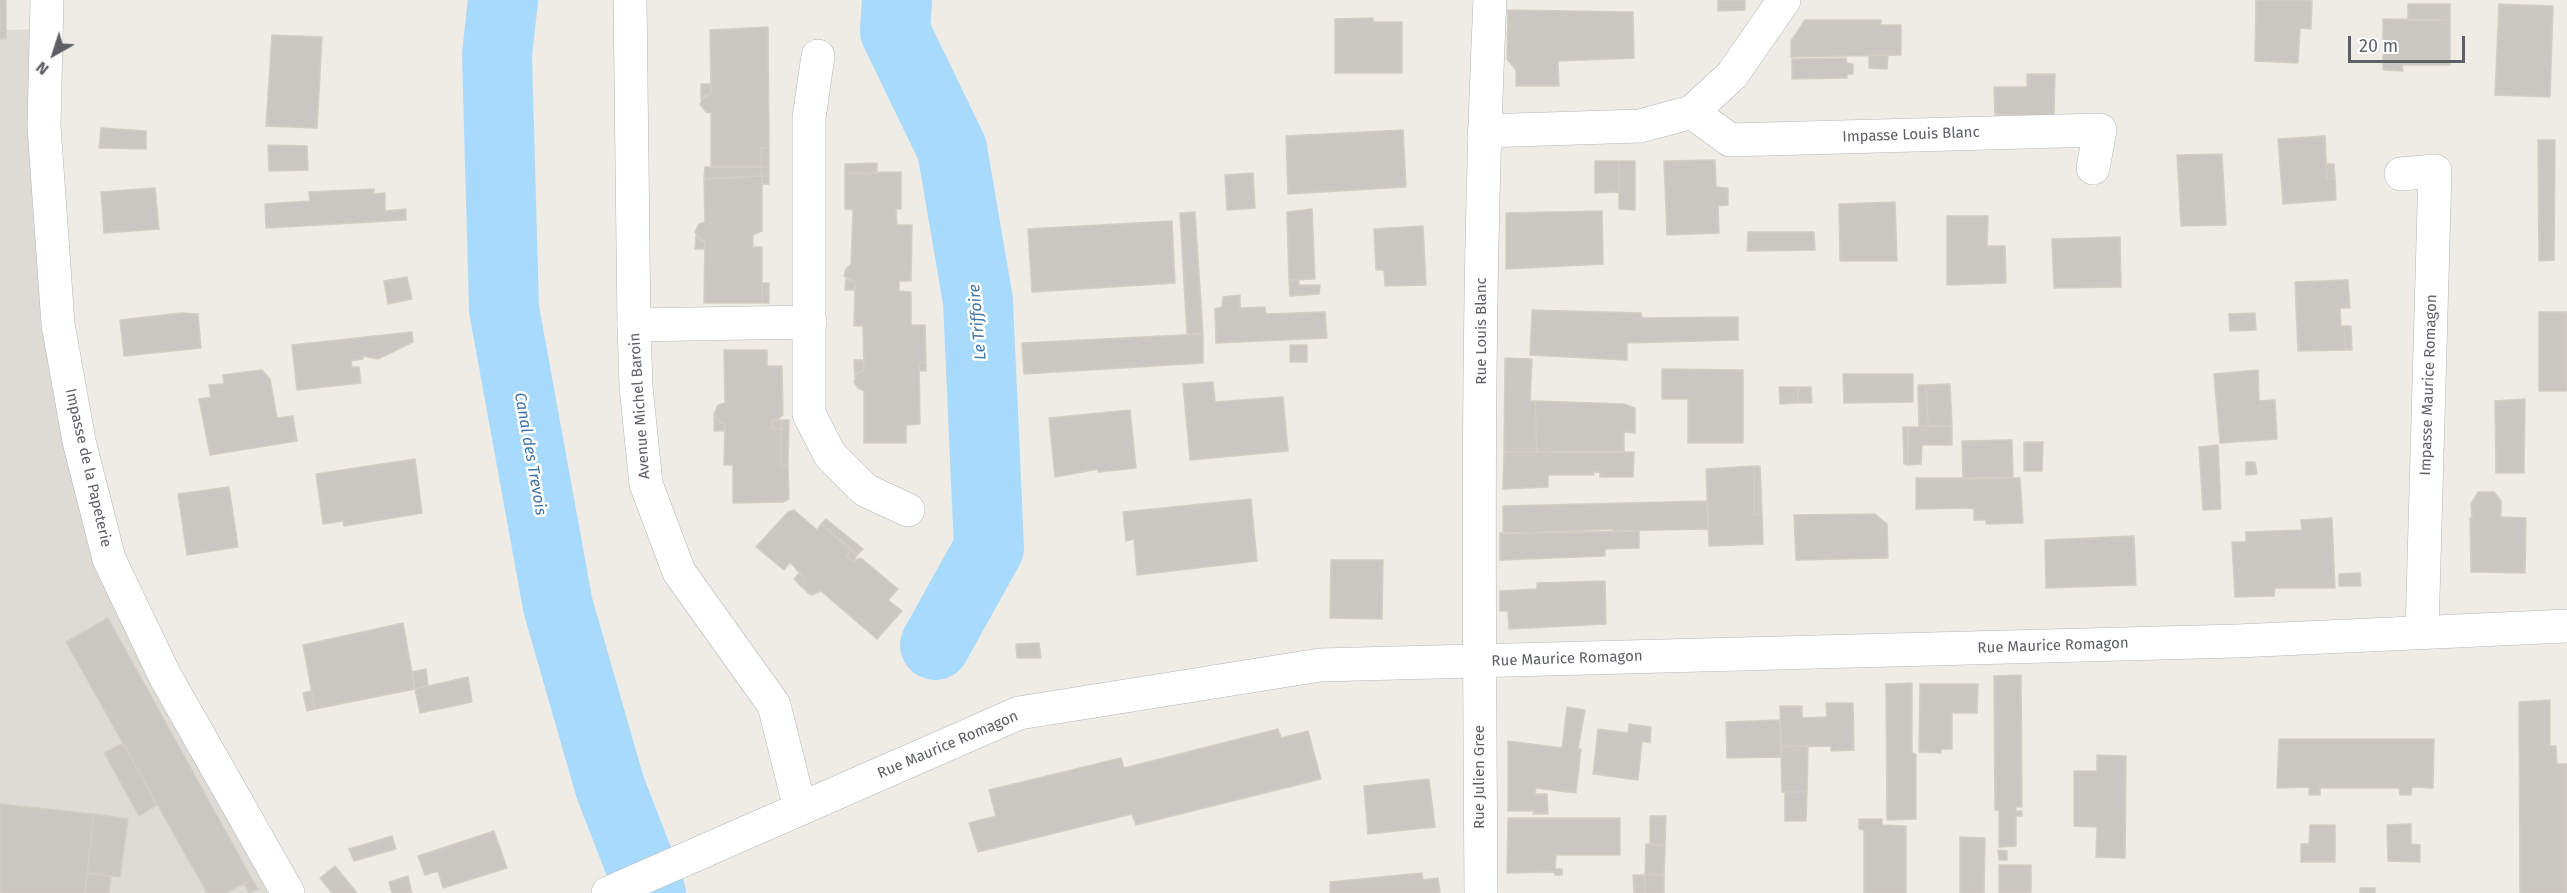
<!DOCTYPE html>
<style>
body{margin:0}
#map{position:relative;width:2567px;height:893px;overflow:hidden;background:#efece5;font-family:"Fira Sans",sans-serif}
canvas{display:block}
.north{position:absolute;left:24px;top:24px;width:60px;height:60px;-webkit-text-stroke:4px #fff;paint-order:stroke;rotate:219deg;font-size:16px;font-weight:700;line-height:24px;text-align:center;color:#5d6165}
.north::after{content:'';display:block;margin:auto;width:21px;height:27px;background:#5d6165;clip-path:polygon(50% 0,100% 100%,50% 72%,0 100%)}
.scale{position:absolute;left:2348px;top:36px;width:117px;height:27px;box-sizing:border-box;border:3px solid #5d6165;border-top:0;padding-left:8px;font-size:18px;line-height:21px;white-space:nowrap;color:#5d6165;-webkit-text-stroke:4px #fff;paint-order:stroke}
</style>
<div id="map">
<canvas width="2567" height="893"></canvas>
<div class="north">N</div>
<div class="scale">20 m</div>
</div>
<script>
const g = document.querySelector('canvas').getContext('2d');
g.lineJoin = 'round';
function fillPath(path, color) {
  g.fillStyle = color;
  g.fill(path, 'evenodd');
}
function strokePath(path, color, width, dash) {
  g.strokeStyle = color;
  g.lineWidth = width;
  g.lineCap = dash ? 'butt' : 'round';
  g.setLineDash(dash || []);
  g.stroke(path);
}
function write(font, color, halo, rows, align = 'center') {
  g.font = font + ' "Fira Sans",sans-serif';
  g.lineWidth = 5;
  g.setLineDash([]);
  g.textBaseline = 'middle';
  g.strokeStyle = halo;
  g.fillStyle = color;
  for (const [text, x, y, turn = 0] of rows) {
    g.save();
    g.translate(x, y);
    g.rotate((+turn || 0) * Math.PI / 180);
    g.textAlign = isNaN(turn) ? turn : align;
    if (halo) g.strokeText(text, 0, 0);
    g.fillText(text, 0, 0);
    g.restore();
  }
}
fillPath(new Path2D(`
 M46,29L78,404L151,663L301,893H0V30Z`), '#dedbd7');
strokePath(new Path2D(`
 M503,0L497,55L504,309L558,606L610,787L651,893
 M897,0L895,31L952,149L978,301L989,548L935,645`), '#a7dafd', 70);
const building = new Path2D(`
 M0,0H6V39H0Z
 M1718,0H1745V10L1718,11Z
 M2256,0H2312L2311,29L2300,28L2298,63L2255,61Z
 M2408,4H2450V20H2408Z
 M2499,4L2553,6L2550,97L2495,95Z
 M1508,10L1633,12L1634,58L1558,61L1559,86H1516V70L1507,59Z
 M1373,18V22H1402V73H1335V19Z
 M2383,19L2450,20V65H2402L2403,71L2383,70Z
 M1805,20H1881V25H1901V55L1791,57V41Z
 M768,27L769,147L761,148V167H711V113L706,112L700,104L704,96L711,94L710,30Z
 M272,35L322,37L317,128L266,126Z
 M1869,55H1888L1887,69L1869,68Z
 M1846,58L1847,63L1853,64V74H1847V78L1792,79V59Z
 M2027,74H2055L2054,115H1995L1994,87H2027Z
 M701,84H711V94L701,99Z
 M101,128L146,131V149L99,148Z
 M1403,130L1406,187L1288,194L1286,136Z
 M2325,136L2327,179L2335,178L2336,200L2283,204L2278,139Z
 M2538,140H2555L2554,260L2539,261Z
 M268,145L307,146L308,170L269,171Z
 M769,147V167H761V148Z
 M2222,154L2226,225L2181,226L2177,155Z
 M1715,160L1716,187L1728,188V205L1718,206L1719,233L1667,235L1664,161Z
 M1595,161H1619V192L1595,193Z
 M1619,161H1635V210L1619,209Z
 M877,163V173H845V164Z
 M2326,164H2334L2335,178L2327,179Z
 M705,167H761L762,176L704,179Z
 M761,167H769V176H762Z
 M901,172V209H896L897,225H912L911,281H899V291L911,292V325H925L926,362L919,363L920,424L906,425V443H864V391L858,388L854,382L857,373L864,371L863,326H854L855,282L844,276L846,269L851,264L853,210L845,209V173Z
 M1253,173L1255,208L1227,210L1225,175Z
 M762,176V231L753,235V247H762V303H704L705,241H701L695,232L699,224L705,222L704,179Z
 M762,176H769V184H762Z
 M155,188L159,229L104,233L101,192Z
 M374,189V194L385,193V211L406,209V220L266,228L265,204L310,201L309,192Z
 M1895,202L1897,261H1840L1839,204Z
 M1312,209L1315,279L1289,280L1287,212Z
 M1602,211L1603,264L1506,269V213Z
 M1195,212L1203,334H1187L1180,213Z
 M1947,216H1988L1987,246H2005L2006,283L1947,285Z
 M1172,221L1175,283L1032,292L1028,229Z
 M1423,226L1426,285L1385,286L1384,270H1376L1374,229Z
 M1748,232H1814L1815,250L1747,251Z
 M696,236L705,241V249H695Z
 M2120,237L2121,287L2054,288L2052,239Z
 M407,277L412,299L388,304L384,281Z
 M846,279L855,282V290H845Z
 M1289,280H1299V285H1320L1319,294L1290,296Z
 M2348,280L2350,308H2340L2341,326H2344L2346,350L2298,351L2295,282Z
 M762,283H769V303H762Z
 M1240,295V308L1265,307L1266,314L1325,312L1327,338L1216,343L1215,309L1222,307L1223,297Z
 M1532,310L1641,313L1642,318L1738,317V340L1627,343V360L1530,355Z
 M2539,312H2567V391H2539Z
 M181,313L198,314L201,348L124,356L120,320Z
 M2255,313L2256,330L2230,331L2229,314Z
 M2344,326H2351L2352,350H2346Z
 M412,332L413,342L378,359L363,356V359L351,361L352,367H359L361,383L297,390L292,345Z
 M1203,334V363L1024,374L1022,343Z
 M1290,345H1307V362H1290Z
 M724,350H767V366H782L783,415L777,420H772V429H781V465H788L789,499L783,502L733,503V465H724L725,423L719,422L714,414L718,405L725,403Z
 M1505,358L1532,359L1530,401H1535L1537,452H1504Z
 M854,360H863L864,371L857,373L855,378Z
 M926,362V371H919V363Z
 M1662,369L1743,370V443H1688V399H1662Z
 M262,370L270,379L277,418L293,416L297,441L210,455L199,399L211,397L209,385L224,384L223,375Z
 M2258,370L2259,401L2275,400L2277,439L2220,443L2214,374Z
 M1843,374H1913V402L1844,403Z
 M1213,382L1215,402L1283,397L1288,451L1190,460L1183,384Z
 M1950,384L1952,426H1928L1926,385Z
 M1918,385H1926L1928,426L1919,427Z
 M1779,387H1798V403L1780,404Z
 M1798,387H1811L1812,403H1798Z
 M2525,399L2524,473H2496L2495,401Z
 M1535,401L1624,404L1635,408V433L1624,432V451L1537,452Z
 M1130,410L1136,468L1098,472V469L1055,477L1049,418Z
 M714,414L719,422L725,423V431H714Z
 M772,420H782L781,429H772Z
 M782,420H789L788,465H781Z
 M1952,426V445H1922L1921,464L1908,465V427Z
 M1903,427H1908V465L1904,464Z
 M2012,440L2013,478L1963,479L1962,441Z
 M2024,442H2043L2042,471H2024Z
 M2218,445L2221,509L2203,510L2199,447Z
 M1504,452H1634L1633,477H1600V472H1593L1594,475H1548V487L1503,489Z
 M415,459L422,513L344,526L343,521L323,524L316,474Z
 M2246,462H2255L2257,474L2246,475Z
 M1754,466H1760L1762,515H1754Z
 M1754,466V515H1762L1763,544L1709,546L1706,469Z
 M1916,478H2020L2023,523L1986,524V520H1974V508L1916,509Z
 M229,487L238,547L187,555L178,494Z
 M2478,492H2494L2501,501V517L2526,518L2525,573L2471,572L2470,518H2472L2471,504Z
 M1251,499L1257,561L1137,575L1134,539L1126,541L1123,512Z
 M1707,501L1708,529L1613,531V529L1503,534V506Z
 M794,510L817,530L821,524L851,549L846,556L854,562L859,558L862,559L898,589L888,600L902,611L877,639L821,591L812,595L808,593L803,586L805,579L790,562L784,570L756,547L788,512Z
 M1875,514L1887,524L1888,558L1796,560L1794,515Z
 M2332,518L2335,588H2275L2274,596L2235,597L2232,542H2246V532L2302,530L2301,520Z
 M826,519L863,549L857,555L821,524Z
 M1639,531V548L1605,549V556L1500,560V533Z
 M2134,536L2136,585L2046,588L2045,540Z
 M851,549L857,555L854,562L846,556Z
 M1331,560H1383L1382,619L1330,618Z
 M799,573L805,579L803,586L808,593L794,579Z
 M2360,573L2361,586H2339V574Z
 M1605,581L1606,624L1509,629L1508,611H1500V591L1537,589V583Z
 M108,618L252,879L227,893H207L66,642Z
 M403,623L415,689L315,709L303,645Z
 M1039,643L1041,658H1017L1016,644Z
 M426,669L428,686L415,689L412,672Z
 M2021,675L2022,807H2016V811H2022V816H2016V846L1999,847V810H1995L1994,676Z
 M468,677L472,702L420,713L415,689Z
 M1912,683V753L1916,754V819L1887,820L1886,684Z
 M1920,684H1978L1977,713H1952V749H1941V753L1919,752Z
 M312,691L315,709L307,711L303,693Z
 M2550,700V746H2556L2557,764H2567V893H2520L2519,702Z
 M1826,703H1853L1854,750L1831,751V746L1781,747L1780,706H1802V718L1827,717Z
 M1567,707L1585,710L1578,749H1581L1576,793L1536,788L1535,794H1547L1548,814H1533L1534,811H1508V741L1562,748Z
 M1780,720L1782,757L1727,758L1726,722Z
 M1629,724L1651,727L1650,743L1642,741L1638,780L1593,774L1598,729L1628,733Z
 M1278,729L1281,738L1308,731L1321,779L1136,825L1132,814L978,852L969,823L996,816L989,790L1121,758L1124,768Z
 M2279,739H2434L2433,788L2412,787L2411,795H2400L2399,788H2320V795H2309V787L2277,788Z
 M123,743L157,805L139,816L104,753Z
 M1808,746L1807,792H1782L1781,747Z
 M2097,755L2126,756L2125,858L2096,857L2097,827L2074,826V771H2097Z
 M1429,779L1435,827L1368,834L1364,786Z
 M1785,792H1807L1806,821H1785Z
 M0,804L94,814L85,893H0Z
 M94,814L128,819L120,877L87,873Z
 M1650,816H1666L1665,845H1650Z
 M1508,818H1620V855H1556L1555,869H1562V875H1555L1554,872L1507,873Z
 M1859,819H1882V825L1906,826V893H1864V830L1859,829Z
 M2411,824V844L2420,845V862L2388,861L2387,825Z
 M2310,825H2335V862H2301V844H2309Z
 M494,831L507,868L443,888L438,871L425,875L418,856Z
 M392,836L396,849L354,861L349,849Z
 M1960,837L1985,838L1984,893H1960Z
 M1646,844L1665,845L1664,875H1645Z
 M1998,850L2007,851V860H1999Z
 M1999,865H2031V892L1999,893Z
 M335,866L357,893H332L320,878Z
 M87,873L111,876L109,893H85Z
 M1422,873L1423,880L1438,878L1440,893H1330V882Z
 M1633,875H1645V893H1634Z
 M1645,875H1664V893H1645Z
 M408,876L412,893H392L389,882Z
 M252,879L258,889L249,893L244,884Z
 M2360,888H2375V893H2360Z`);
fillPath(building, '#cac7c2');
strokePath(building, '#d3cec3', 1.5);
const minor = new Path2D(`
 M47,0L44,126L58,324L79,441L109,559L165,676L288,893
 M818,56L809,118V414L830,455L865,490L908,510
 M1692,112L1730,140L2100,130L2093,168
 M1484,131L1640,126L1692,112L1732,75L1784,0
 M2401,174L2435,171L2422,632
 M634,325L810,322
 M1481,893C1479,596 1476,297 1490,0`);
const tertiary = new Path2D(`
 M630,0L634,325L636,387L646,484L679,572L774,705L800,809
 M608,893L1019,713L1320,665L2237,641L2567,626`);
strokePath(minor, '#b2b6b9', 34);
strokePath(tertiary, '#b2b6b9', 34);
strokePath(minor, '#fff', 33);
strokePath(tertiary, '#fff', 33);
write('15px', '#5d6165', '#fff', [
 ["Impasse Louis Blanc",1911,135,-2],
 ["Rue Louis Blanc",1482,331,-90],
 ["Impasse Maurice Romagon",2429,385,-88],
 ["Avenue Michel Baroin",640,406,-94],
 ["Impasse de la Papeterie",88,468,77],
 ["Rue Maurice Romagon",2053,646,-2],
 ["Rue Maurice Romagon",1567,659,-2],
 ["Rue Maurice Romagon",948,745,-23],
 ["Rue Julien Gree",1480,777,-90]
]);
write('italic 16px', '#4175a7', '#fff', [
 ["Le Triffoire",978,322,-95],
 ["Canal des Trevois",530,454,80]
]);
</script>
